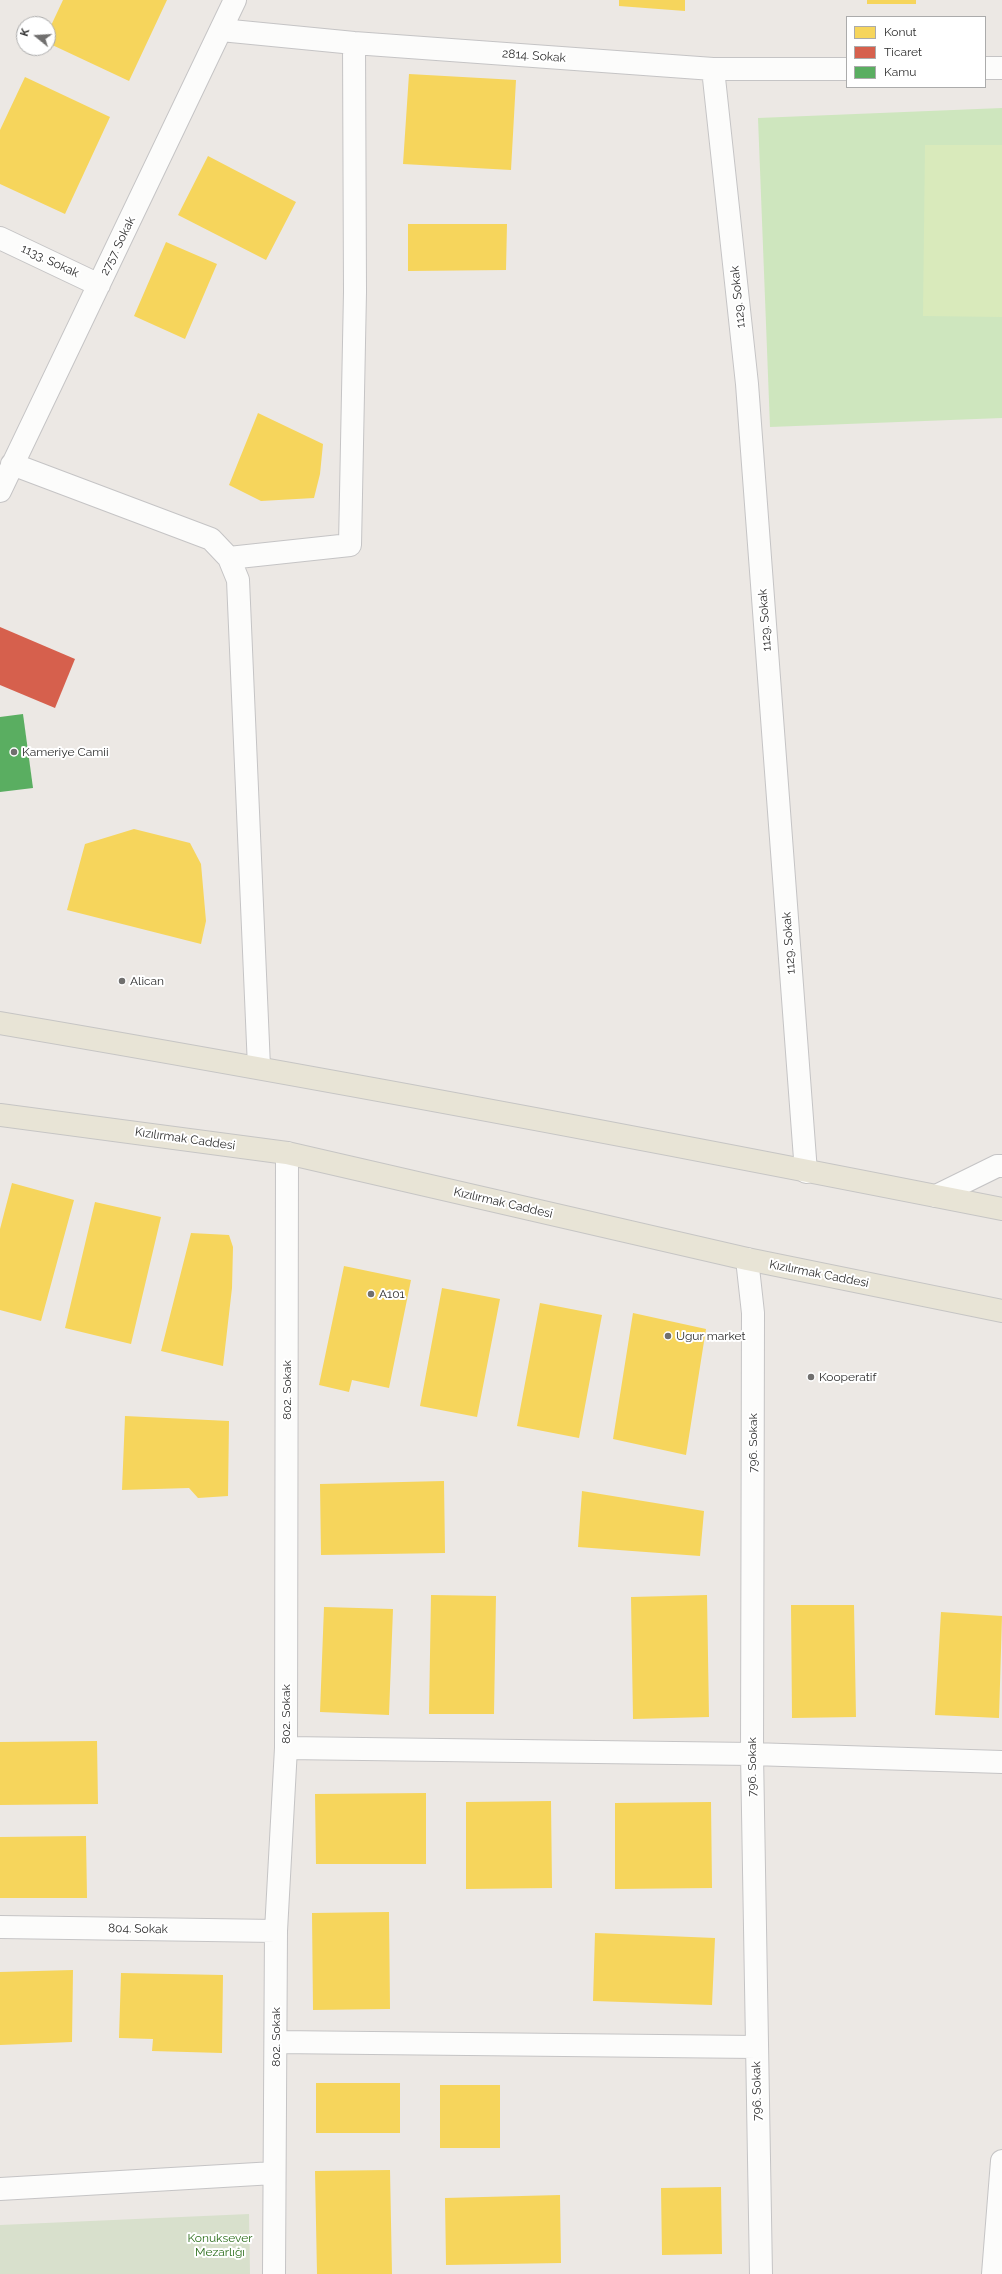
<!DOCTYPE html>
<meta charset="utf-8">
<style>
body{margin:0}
#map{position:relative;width:1002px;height:2274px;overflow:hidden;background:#ece8e4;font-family:Raleway,sans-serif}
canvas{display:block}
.legend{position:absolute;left:846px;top:16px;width:140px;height:72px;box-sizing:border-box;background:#fff;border:1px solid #ababab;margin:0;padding:5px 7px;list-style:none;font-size:12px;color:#2e2e2e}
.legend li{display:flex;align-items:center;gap:8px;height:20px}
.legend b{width:20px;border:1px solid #ababab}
.north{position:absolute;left:16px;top:16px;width:40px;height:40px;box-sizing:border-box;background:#fff;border:1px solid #ababab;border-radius:50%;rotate:288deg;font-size:11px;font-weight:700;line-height:16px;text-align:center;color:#2e2e2e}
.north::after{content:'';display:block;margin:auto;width:14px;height:18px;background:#706f6e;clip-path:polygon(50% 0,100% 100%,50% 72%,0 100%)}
</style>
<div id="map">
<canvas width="1002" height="2274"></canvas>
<ul class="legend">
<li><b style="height:11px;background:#f6d55c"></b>Konut</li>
<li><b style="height:11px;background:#d6604d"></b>Ticaret</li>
<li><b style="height:11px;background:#5aae61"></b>Kamu</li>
</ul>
<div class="north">K</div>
</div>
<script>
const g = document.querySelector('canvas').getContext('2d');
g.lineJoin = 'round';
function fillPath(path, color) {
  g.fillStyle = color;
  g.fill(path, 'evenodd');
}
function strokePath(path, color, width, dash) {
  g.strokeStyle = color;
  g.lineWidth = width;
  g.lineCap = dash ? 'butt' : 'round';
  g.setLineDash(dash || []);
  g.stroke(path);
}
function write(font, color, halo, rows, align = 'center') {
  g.font = font + ' Raleway,sans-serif';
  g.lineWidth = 4;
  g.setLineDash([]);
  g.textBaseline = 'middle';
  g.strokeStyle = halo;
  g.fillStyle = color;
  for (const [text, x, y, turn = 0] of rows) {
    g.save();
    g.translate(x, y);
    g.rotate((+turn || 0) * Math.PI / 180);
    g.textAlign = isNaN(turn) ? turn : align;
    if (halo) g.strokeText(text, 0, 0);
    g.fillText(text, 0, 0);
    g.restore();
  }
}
fillPath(new Path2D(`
 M1002,108V418L770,427L758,118Z`), '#cee6be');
fillPath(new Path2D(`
 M249,2214L250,2274H0V2225Z`), '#d8e0cc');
fillPath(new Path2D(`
 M925,145H1002V317L923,316Z`), '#d9eabb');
fillPath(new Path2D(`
 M63,0H167L129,81L48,43V32Z
 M619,0H685V11L619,6Z
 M867,0H916V4H867Z
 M409,74L516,80L511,170L403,164Z
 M25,77L110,117L65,214L0,184V130Z
 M208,156L296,202L266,260L178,215Z
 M408,224H507L506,270L408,271Z
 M166,242L217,264L185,339L134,316Z
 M258,413L323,444L320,474L314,498L261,501L229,485Z
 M134,829L190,843L201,864L206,921L201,944L67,910L85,844Z
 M12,1183L74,1200L41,1321L0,1310V1229Z
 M95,1202L161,1217L131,1344L65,1328Z
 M191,1233L229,1235L233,1247L232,1288L223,1366L161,1351Z
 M344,1266L411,1280L389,1388L352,1380L349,1392L319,1385Z
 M442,1288L500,1299L477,1417L420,1406Z
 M540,1303L602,1315L579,1438L517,1426Z
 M633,1313L706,1329L686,1455L613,1439Z
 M125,1416L229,1421L228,1496L198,1498L189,1488L122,1490Z
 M444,1481L445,1553L321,1555L320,1484Z
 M582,1491L704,1511L700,1556L578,1547Z
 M431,1595L496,1596L494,1714H429Z
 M707,1595L709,1717L633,1719L631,1597Z
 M791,1605H854L856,1717L792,1718Z
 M324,1607L393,1609L389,1715L320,1712Z
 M941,1612L1002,1616L999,1718L935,1715Z
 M97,1741L98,1804L0,1805V1742Z
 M426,1793V1864H316L315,1794Z
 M551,1801L552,1888L466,1889V1802Z
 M711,1802L712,1888L615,1889V1803Z
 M86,1836L87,1898H0V1837Z
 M389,1912L390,2009L313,2010L312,1913Z
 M595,1933L715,1938L712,2005L593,2001Z
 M73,1970L72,2042L0,2045V1972Z
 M121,1973L223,1975L222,2053L152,2051L153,2039L119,2038Z
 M316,2083H400V2133H316Z
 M440,2085H500V2148H440Z
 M390,2170L392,2274H317L315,2171Z
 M721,2187L722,2254L662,2255L661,2188Z
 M560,2195L561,2263L446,2265L445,2198Z`), '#f6d55c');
fillPath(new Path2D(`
 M0,627L75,659L55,708L0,685Z`), '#d6604d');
fillPath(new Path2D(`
 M23,714L33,788L0,792V717Z`), '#5aae61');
const minor = new Path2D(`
 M221,30L354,43L713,69H847
 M985,68H1002
 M713,69L747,384L806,1172
 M0,238L99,285
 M12,464L211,539L229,558L238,580L259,1067
 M0,491L235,0
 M229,558L350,545L355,292L354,43
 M936,1196L997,1166H1002
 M747,1259L753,1313L752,1754L761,2274
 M286,1748L752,1754L1002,1762
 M0,1927L276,1931
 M276,2042L756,2047
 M0,2189L274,2173
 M274,2274L276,1931L286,1748L287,1153
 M993,2274L1002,2161`);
const major = new Path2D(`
 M0,1023C335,1080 669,1143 1002,1209
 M0,1115L287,1153L747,1259L1002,1311`);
strokePath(minor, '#c5c4c5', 24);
strokePath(major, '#c6c5c4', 24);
strokePath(minor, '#fcfcfb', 22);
strokePath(major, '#e8e4d6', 22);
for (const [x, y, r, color] of [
 [14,752,4,"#706f6e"],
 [122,981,4,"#706f6e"],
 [371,1294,4,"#706f6e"],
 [668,1336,4,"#706f6e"],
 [811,1377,4,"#706f6e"]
]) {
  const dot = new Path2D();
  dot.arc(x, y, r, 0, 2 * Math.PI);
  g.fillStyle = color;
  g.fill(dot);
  strokePath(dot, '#fff', 1.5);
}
write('12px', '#2e2e2e', '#fff', [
 ["2814. Sokak",534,56,4],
 ["2757. Sokak",118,246,-64],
 ["1133. Sokak",50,261,25],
 ["1129. Sokak",738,297,-96],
 ["1129. Sokak",765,620,-94],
 ["1129. Sokak",789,943,-94],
 ["Kızılırmak Caddesi",185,1139,8],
 ["Kızılırmak Caddesi",503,1203,13],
 ["Kızılırmak Caddesi",819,1274,11],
 ["802. Sokak",287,1390,-90],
 ["796. Sokak",753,1443,-90],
 ["802. Sokak",286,1714,-90],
 ["796. Sokak",752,1767,-90],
 ["804. Sokak",138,1929,1],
 ["802. Sokak",276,2037,-90],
 ["796. Sokak",757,2091,-91]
]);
write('12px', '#2e2e2e', '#fff', [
 ["Kameriye Camii",22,752],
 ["Alican",130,981],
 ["A101",379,1294],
 ["Ugur market",676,1336],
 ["Kooperatif",819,1377]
], 'left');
write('12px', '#2c6e1b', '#fff', [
 ["Konuksever",220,2238],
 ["Mezarlığı",220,2252]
]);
</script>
